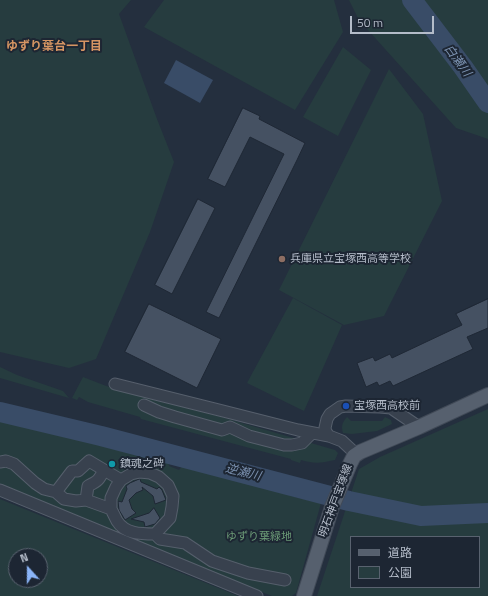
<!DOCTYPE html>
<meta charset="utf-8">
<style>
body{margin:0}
#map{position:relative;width:488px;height:596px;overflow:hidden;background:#242f3e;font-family:"Titillium Web","Noto Sans JP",sans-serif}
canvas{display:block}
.legend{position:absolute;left:350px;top:536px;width:130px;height:52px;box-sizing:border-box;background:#1d2633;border:1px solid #59626f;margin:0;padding:5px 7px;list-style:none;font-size:12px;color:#b4bcc9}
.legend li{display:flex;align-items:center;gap:8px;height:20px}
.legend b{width:20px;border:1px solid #59626f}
.north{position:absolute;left:8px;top:548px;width:40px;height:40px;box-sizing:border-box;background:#1d2633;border:1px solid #59626f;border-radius:50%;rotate:339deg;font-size:11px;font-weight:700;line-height:16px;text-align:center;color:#b4bcc9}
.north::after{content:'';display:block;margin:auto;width:14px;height:18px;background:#8ab4f8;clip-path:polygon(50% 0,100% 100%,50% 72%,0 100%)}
.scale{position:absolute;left:350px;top:16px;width:84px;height:18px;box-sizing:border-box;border:2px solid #b4bcc9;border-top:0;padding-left:5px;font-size:12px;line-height:14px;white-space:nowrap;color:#b4bcc9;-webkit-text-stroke:3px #1d2633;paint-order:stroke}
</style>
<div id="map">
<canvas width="488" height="596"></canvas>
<ul class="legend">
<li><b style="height:5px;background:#56606e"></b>道路</li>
<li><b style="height:11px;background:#263c3f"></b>公園</li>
</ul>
<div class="north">N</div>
<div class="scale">50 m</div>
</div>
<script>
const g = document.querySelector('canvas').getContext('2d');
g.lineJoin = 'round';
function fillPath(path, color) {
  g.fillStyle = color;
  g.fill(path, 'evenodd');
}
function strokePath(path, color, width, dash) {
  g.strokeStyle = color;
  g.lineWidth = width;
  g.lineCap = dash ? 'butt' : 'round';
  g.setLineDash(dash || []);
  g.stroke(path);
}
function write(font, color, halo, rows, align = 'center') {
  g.font = font + ' "Titillium Web","Noto Sans JP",sans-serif';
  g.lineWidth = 4;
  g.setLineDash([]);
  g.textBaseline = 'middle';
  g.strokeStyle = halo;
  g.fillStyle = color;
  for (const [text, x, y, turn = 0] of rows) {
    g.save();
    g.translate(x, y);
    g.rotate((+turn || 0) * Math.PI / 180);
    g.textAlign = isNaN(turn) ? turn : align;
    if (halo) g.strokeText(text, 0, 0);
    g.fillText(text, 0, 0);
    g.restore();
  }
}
fillPath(new Path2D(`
 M0,0H131L119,14L157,119L174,162L150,232L96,359L69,368L0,352Z
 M164,0H334L343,32L295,110L144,27Z
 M349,0H488V139L456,128L359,20Z
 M343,47L371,70L338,136L303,117Z
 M389,69L423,114L442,201L384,316L344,325L279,290Z
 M293,298L342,325L304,411L247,383Z
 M0,367L17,375L63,391L69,398L0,378Z
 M83,377C112,389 142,398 173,403L335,450L338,453L335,460C321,463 315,464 301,460L300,463L291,460V459L141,419L140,417L88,402L79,397L77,400L72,398Z
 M488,409V596H317L359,469L380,457ZM351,537H479V587H351Z
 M0,414L45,427L68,432V435L72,433L131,450L133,448L168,461L169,466L179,470L183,465L291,494V496L321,503L296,593L292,596H272L105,530L0,485Z
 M347,417L351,421H382L385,417L391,420L392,424L377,431L352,434L343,433C341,426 342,423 347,417Z
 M0,499L238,596H0ZM16,556H40V580H16Z`), '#263c3f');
fillPath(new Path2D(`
 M176,60L213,80L200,103L164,83Z`), '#394c67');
strokePath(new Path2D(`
 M412,0L463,67L488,103
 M0,412L101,436L349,501L421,516L488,513`), '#394c67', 20);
const building = new Path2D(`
 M243,108L260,116L259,119L305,143L297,160L219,318L206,312L284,154L250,137L225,187L208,179Z
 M198,199L215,208L172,294L155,285Z
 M488,299V328L467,337L473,349L393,386L390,381L379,386L377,382L366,387L357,363L373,357L375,361L390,354L392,358L462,325L456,314Z
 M149,304L221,339L197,388L125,352Z
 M140,479L141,482L157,489L159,487L162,490L166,500L155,504L153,496L142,487L143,490L136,493L129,500L132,509L136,513L125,520L119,510L118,501L122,502L127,489L126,486L130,483Z
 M154,508L160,518L155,524L145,527L144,522L131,519L149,513Z`);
fillPath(building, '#455162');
strokePath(building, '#1f2835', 1);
const minor = new Path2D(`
 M115,384L219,410L298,430L329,436
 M144,405L159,412L175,417L222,430L230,427L249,436L284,445H292L302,443L312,433
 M356,454L342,441L329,436L326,432L325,428L327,419L330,414L340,407L346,406L380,407L391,408L419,427
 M0,462L6,461L14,464L35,483L44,489L56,492L64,499L76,501L86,500L111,509C113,513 115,517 117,521C125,534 141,534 155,534L160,539L185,543L212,561L248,573L285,580
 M0,490L257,596
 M56,492L72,471H78L89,461L121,480
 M86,500L88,486C98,481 99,480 104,470
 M111,509V498L116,487L121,480L131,474L140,472L150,473L159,477L168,485L173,496L172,507L170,518L155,534`);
const major = new Path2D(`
 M304,596L332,507L350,464L354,456L360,452L419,427L488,395`);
strokePath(minor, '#565f6c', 13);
strokePath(major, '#414a57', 16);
strokePath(minor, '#38414e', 11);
strokePath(major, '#56606e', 14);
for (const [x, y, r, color] of [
 [282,259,4,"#8d6e63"],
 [346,406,4,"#1a4fb4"],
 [112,464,4,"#0f9aa8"]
]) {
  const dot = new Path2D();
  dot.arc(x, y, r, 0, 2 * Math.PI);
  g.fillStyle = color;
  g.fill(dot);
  strokePath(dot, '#1d2633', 1.5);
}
write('11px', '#b4bcc9', '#1d2633', [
 ["兵庫県立宝塚西高等学校",290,259],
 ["宝塚西高校前",354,406],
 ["鎮魂之碑",120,464]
], 'left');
write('11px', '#b4bcc9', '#1d2633', [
 ["明石神戸宝塚線",336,501,-70]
]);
write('11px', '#6b9a76', '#1d2633', [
 ["ゆずり葉緑地",259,537]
]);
write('bold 12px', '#d59563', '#1d2633', [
 ["ゆずり葉台一丁目",54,47]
]);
write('italic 12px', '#7c92b1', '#1d2633', [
 ["白瀬川",457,61,54],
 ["逆瀬川",243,473,14]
]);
</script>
